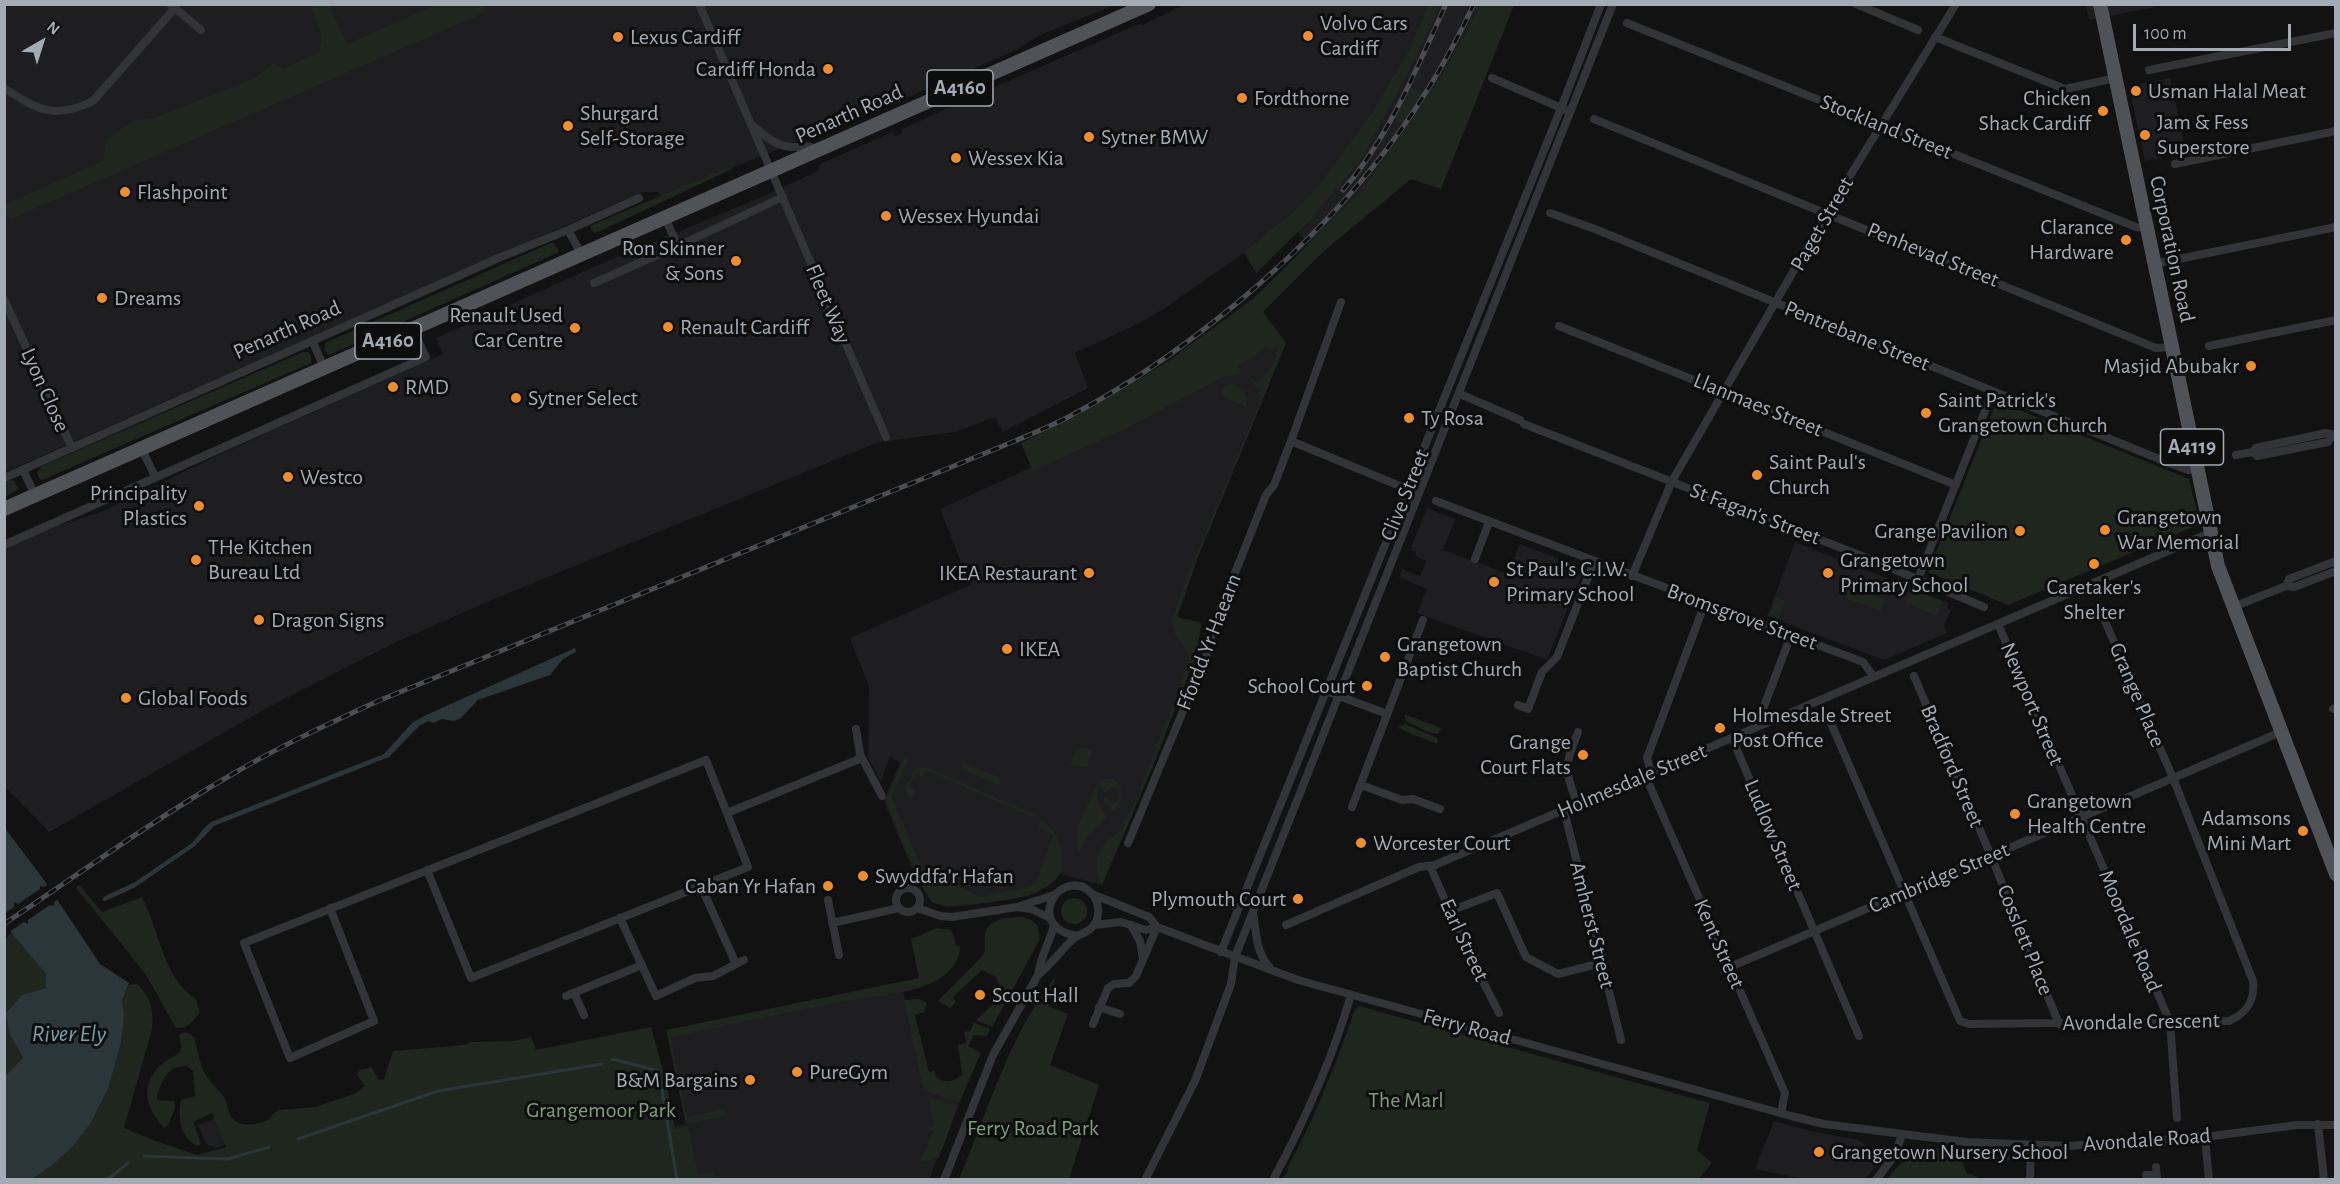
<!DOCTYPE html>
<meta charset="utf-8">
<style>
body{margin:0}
#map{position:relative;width:2340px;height:1184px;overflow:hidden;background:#121213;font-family:"Alegreya Sans",sans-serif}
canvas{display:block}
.frame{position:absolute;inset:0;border:6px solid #a3abb4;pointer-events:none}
.north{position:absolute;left:12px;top:12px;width:60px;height:60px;-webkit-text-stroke:4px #0d0d0e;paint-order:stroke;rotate:39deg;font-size:16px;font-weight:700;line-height:24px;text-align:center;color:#a3abb4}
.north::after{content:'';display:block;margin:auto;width:21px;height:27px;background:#a3abb4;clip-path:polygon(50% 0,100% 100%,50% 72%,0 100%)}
.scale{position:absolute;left:2133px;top:24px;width:158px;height:27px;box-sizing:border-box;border:3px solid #a3abb4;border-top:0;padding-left:8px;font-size:18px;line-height:21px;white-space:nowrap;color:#a3abb4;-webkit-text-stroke:4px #0d0d0e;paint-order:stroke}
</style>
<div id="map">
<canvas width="2340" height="1184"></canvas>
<div class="frame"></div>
<div class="north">N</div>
<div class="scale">100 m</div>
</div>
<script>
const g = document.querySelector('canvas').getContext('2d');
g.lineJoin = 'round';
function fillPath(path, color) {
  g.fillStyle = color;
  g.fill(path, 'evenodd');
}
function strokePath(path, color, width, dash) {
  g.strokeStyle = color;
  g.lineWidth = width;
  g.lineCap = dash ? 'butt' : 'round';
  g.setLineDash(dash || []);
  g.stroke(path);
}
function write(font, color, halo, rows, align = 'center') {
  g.font = font + ' "Alegreya Sans",sans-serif';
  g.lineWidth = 6;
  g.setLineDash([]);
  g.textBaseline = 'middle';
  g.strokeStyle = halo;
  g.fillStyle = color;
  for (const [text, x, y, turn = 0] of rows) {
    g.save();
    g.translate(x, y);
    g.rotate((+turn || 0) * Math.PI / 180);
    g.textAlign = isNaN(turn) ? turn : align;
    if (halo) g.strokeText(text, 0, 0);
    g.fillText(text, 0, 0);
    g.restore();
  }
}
fillPath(new Path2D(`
 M2155,4V7L2089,20L2086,5Z
 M5,5H1115L1038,36L1016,50L888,106L875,109L662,197L658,192H642L5,472Z
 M1184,5H1496L1426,183L1411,179L1325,250L1309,245L1289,222L1165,308L1142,322L1075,353L1088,388L1003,432L995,417L955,432L879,442L494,599L394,643L269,707L49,832L5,787L4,543L103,511L216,456L443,354L436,338L594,267L764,196L820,170L818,165L892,132L895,136L903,133L902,129L968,99L970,102L975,100L974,96L1141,23L1142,25Z
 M2170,78L2186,152L2145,161L2129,86Z
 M1277,332L1286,343L1198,557L1177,617L1201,623L1198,650L1152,768L1102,885L1060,874L1046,887L1029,895L963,906L947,907L934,903L917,880L885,804V797L900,763L890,756L881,782L868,757L869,687L850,638L970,585L940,509L1052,458Z
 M1427,508L1455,519L1443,550L1508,574L1520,544L1584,568L1547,660L1417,613L1427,589L1399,577L1402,569L1420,576L1426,561L1415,556L1416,552L1410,550Z
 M1795,542L1949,603L1947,608L1951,610L1944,626L1947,633L1884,660L1767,616Z
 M902,986L923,1089L959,1103L929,1179H684L675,1126L686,1124L667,1033Z
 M216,1118L226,1144L216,1148L206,1144L198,1125Z
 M1774,1121L1810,1131L1859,1140L1884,1158L1865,1179H1802L1755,1169Z`), '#1e1e20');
fillPath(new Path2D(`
 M1429,4L1440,5L1412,65L1361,160L1308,222L1256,273L1244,252L1293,212L1321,183L1372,113L1408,52Z
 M311,5H329L347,44L436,5H482L486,12L11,219L5,215L6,204L103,161L107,139L134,120L152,119L253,79L274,63L283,69L319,52L322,36Z
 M1481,5H1514L1441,189L1411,179L1325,250L1263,312L1286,343L1198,557L1177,617L1201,623L1198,650L1152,768L1102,885C1094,870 1095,853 1108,841C1114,835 1122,832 1125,824L1123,822L1132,810L1189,662L1188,654L1175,634L1172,620L1189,572L1260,403V391L1251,381L1253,379L1257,383C1266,375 1279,359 1277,347L1271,350L1267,346L1238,367L1241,372L1238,375L1225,376L1127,428L1033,471L1021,443L1075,417L1164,364L1254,298L1361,192L1441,77Z
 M1410,86L1424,93L1402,123L1397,124L1395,118Z
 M731,166L732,169L598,232L594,233L590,227L592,225Z
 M553,242L559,250L557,253L329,355L324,350L325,343Z
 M303,352H308L311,355V363L42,480L38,477L37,472L42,466Z
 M1233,384L1244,390L1247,399L1246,407L1222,396L1221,390L1227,385Z
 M1997,401L2189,479L2200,524L2008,605L1928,572Z
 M10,480L14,481L19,489L5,497V483Z
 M1849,586L1885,600L1881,611L1845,598Z
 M1912,590L1942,601L1937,616L1906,604Z
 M1776,597L1785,601L1779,617L1770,614Z
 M1404,714L1441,728L1438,734L1428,732L1406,721Z
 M1405,724L1437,738L1438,741L1437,744L1398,728Z
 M1078,747L1092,750L1087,768L1070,765Z
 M905,756L909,758L892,797L922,869L981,897L1035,885L1053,835L1038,828L1042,821C1053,829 1059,837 1061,851C1062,859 1063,871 1057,878C1051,885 1040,891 1030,895C1015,900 946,910 934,903C923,896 895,821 887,803V797Z
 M964,763L1001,778L999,785L962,769Z
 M918,767L930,769L1034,814L1033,817L926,770L922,777L915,774L909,787L916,792L911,801L905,789L914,770Z
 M1103,779H1114C1126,789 1122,798 1114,811L1106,804L1103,795L1113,803L1118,801L1121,791L1117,788L1111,787L1106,793L1103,792L1099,782Z
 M1096,786L1099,804L1107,818L1086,839L1078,855L1077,828Z
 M79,885L102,912L142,897C160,932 162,976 196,999L200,1013C192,1022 188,1029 176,1028L146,975L133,958L76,888Z
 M1061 911a13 13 0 1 1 26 0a13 13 0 1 1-26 0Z
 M1018,917C1033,917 1042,926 1039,941L992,1027L976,1020L1003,994L996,977L982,970L953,997L956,1002L950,1008L938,1001L984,954C986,947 984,941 985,934C988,919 1006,918 1018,917Z
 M937,928L951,930L954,936L956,946H960C960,961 951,971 939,979C920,993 861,998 837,1003C781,1014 726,1025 671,1038L687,1117L725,1109L726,1116L686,1124L666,1030L919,978L911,939Z
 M12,933L46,974V988L22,995L10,1035L23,1058L5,1076V938Z
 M1056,976L1048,1006L1068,1014L1050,1065L1099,1085L1069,1179H959C988,1111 1009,1035 1056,976Z
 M137,984C151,996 154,1012 152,1029L124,1128L156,1141L197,1155L226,1147L212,1113L193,1122L201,1143L199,1146C181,1142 177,1115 181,1100L195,1096L193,1071L187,1066C168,1065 159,1082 157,1100L174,1101L175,1108L168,1125L164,1128C145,1107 139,1083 163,1063C168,1059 180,1055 181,1048C182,1045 179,1038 179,1035C185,1030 189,1033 194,1037C198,1052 200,1069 210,1081C215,1088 221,1091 225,1099C228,1106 228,1115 234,1120C245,1129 260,1123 270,1119L272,1115L278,1110L315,1107L354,1094L365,1086L357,1075L360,1070L371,1067L379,1080L384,1079L393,1051L464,1045L472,1042L513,1041L531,1037L536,1050L651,1027L666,1081L675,1129L688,1126L698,1175L713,1173V1180H21L120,1004L128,985Z
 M919,999L927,1003L924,1012L915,1015L929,1072L935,1071L936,1077C945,1084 953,1082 962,1075L958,1045L966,1043L964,1032L970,1031L974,1023L990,1029L987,1036L974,1035L968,1046L981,1053L959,1103L923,1090L904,1000Z
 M1359,1006L1710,1103L1697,1150L1712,1163L1698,1180L1281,1179L1288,1172L1287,1168C1315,1118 1335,1066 1354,1012Z
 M928,1097L958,1106L939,1158L920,1163L933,1131L927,1128L934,1126Z
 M1920,1146L2017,1156L2019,1160H1962L1967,1174H1972L1980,1179H1887L1912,1150Z`), '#1e261e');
fillPath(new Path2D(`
 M575,648L576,652L563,659L550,675L478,700L460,719L453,721L442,719L433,723L428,721L419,726L389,757L214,826L195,846L134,888L105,901L102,900L105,896L135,882L192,843L205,827L211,822L384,754L412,723L424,716Z
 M4,827L44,880L100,964L129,983L122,1000L124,1015L121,1042L108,1089L90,1124L72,1147L51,1166L32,1179H5V1076L23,1058L10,1035L6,1013L22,995L46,988V974L5,925Z`), '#2b363b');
fillPath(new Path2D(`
 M50,883L60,898L54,902V906L50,905L28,920V924L24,922L8,933L4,929L5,913L14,907V902L18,904L40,889V886L44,887Z`), '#121213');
strokePath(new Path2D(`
 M612,1059L659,1071L677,1180
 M298,1139L438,1091L602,1064
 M144,1156L228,1159L269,1147
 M107,1180L128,1163`), '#2b363b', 3);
strokePath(new Path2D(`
 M170,4L201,30
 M699,4L886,437
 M1856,4L1918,30
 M1627,23L2136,227L2147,228
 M1935,37L2065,89L2116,78
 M2149,70L2336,33
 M1492,78L1566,110
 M4,88C38,110 54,120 93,101L175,8
 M1594,119L2156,348L2171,347
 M753,126C764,135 776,146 791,147C805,148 803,143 819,150
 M2175,164L2336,131
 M1550,213L1595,229L2169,463L2188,470L2197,469
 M665,218L678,246L783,197
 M568,230L582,255
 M2154,264L2336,227
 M594,283L678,246
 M4,299L72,448
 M1341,302L1291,441L1412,491
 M1559,326L1956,485
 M313,342L324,368
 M2209,346L2336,320
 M1460,394L1520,420
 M1524,424L1872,560L1984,607
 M142,450L155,476
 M2253,452L2257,456L2328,442L2332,436
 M2236,455L2253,452L2256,448L2326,433L2336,435
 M23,470L35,495
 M4,478L501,257L568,230L639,198
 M1436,501L1863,662L1874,677
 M4,545L426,357L413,330
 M1475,559L1489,522
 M1632,576L1672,481L1827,213L1956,4
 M1918,579L1993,391
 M2286,586L2289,579L2336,561
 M2233,607L2286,586L2294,587L2336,571
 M1998,624L2170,1022L2177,1118
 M1914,676L1991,856L2059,1024
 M1326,691L1387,714
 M1518,705L1528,709L1542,672L1557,657L1594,562
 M2333,709L2336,708
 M1827,714L1960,1021L1969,1024L2229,1021C2247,1013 2255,1001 2253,981L2173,778L2101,612
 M1764,724L1762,719L1763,709L1791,635
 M856,729L860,754L882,796
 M1732,738L1859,1036
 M1651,773L1647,758L1705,603
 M1645,775L1785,1093L1781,1113
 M1361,785L1402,800L1413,799L1440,809
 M1577,804C1564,766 1564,769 1578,732
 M1352,807L1423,620
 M1564,810L1621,1040
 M727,813L862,758
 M1128,843L1206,656L1214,626L1266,495L1274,485L1291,441
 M1430,866L1470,956L1499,1013
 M896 900a12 12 0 1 1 24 0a12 12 0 1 1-24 0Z
 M1092,894L1149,917L1157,927L1298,980L1791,1116L1824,1124L1966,1142L2068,1146L2205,1137L2297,1125H2336
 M705,895L736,964
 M828,900L839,955
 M330,908L374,1021L290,1058L244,943L706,760L748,867L471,978L427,870
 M917,908L941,916L952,917L1017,907
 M1450,911L1497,893L1526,957L1558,974L1601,963
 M1253,913C1257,934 1255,951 1270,968
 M620,918L656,996L695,978L713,976L744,960
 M1050,918L1031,909L1017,907L1054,895
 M832,923L899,908
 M1094,925L1121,922L1146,930L1157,927
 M1131,925L1140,941L1143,959
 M1286,925L1419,867L1435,865L2210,533
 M1221,952L1561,108L1601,4
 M1730,967L2281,732
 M1038,975C1053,964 1064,945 1077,936C1081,934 1085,933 1089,930C1102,920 1101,900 1088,890C1058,869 1024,927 1077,936
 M574,993L584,1015
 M566,996L642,965
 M1099,1007L1120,1014
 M1093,1024L1108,988L1114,984L1129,983L1136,976L1157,927
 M2318,1124L2324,1180
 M2205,1137L2209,1180
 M2156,1167L2157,1180
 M2146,1175H2156
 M944,1180L993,1055L1038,975C1040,958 1049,943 1054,926
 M1145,1180L1195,1081L1231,984L1235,957L1613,4
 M1273,1180C1305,1120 1332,1060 1351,995
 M1876,1180L1896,1153L1902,1134
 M2030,1180L2031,1145`), '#333438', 8);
strokePath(new Path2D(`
 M2100,4L2218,566L2336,874
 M4,509L1149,4`), '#4f5257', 14);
const rail = new Path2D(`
 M1343,190C1389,137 1417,68 1446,4
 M4,924C79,874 153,820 231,775C278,747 328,724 378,701L1015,441C1034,433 1054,425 1072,415C1131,384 1186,345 1237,303C1340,217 1417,126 1474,4`);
strokePath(rail, '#4a4d51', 5);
strokePath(rail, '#0d0d0e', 3, [9]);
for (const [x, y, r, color] of [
 [1308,36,6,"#ef8e2e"],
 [618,37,6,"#ef8e2e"],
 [828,69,6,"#ef8e2e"],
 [2136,91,6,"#ef8e2e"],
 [1242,98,6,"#ef8e2e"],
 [2103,111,6,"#ef8e2e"],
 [568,126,6,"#ef8e2e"],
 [2145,135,6,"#ef8e2e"],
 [1089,137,6,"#ef8e2e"],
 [956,158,6,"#ef8e2e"],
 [125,192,6,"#ef8e2e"],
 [886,216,6,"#ef8e2e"],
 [2126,240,6,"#ef8e2e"],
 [736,261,6,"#ef8e2e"],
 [102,298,6,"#ef8e2e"],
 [668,327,6,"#ef8e2e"],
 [575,328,6,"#ef8e2e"],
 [2251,366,6,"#ef8e2e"],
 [393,387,6,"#ef8e2e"],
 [516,398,6,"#ef8e2e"],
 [1926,413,6,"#ef8e2e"],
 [1409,418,6,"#ef8e2e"],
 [1757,475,6,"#ef8e2e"],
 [288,477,6,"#ef8e2e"],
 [199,506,6,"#ef8e2e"],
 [2105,530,6,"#ef8e2e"],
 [2020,531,6,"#ef8e2e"],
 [196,560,6,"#ef8e2e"],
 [2094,564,6,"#ef8e2e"],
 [1089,573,6,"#ef8e2e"],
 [1828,573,6,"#ef8e2e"],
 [1494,582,6,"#ef8e2e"],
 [259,620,6,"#ef8e2e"],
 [1007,649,6,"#ef8e2e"],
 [1385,657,6,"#ef8e2e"],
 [1367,686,6,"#ef8e2e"],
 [126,698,6,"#ef8e2e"],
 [1720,728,6,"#ef8e2e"],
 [1583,755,6,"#ef8e2e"],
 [2015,814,6,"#ef8e2e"],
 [2303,831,6,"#ef8e2e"],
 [1361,843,6,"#ef8e2e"],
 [863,876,6,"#ef8e2e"],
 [828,886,6,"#ef8e2e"],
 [1298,899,6,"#ef8e2e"],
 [980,995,6,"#ef8e2e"],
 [797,1072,6,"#ef8e2e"],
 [750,1080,6,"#ef8e2e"],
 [1819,1152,6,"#ef8e2e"]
]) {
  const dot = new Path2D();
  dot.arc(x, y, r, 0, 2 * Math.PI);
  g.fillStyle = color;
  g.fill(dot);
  strokePath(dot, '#0d0d0e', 2);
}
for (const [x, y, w] of [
 [960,88,66],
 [388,341,66],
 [2192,447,63]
]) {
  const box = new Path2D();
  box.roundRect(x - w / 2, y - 18, w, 36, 4.5);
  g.fillStyle = '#0d0d0e';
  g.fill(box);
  strokePath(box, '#a3abb4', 1.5);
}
write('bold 21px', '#a3abb4', null, [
 ["A4160",960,88],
 ["A4160",388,341],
 ["A4119",2192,447]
]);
write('22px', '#a3abb4', '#0d0d0e', [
 ["Volvo Cars",1320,23],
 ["Cardiff",1320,48],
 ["Lexus Cardiff",630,37],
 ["Cardiff Honda",816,69,"right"],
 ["Usman Halal Meat",2148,91],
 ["Fordthorne",1254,98],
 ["Chicken",2091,98,"right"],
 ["Shack Cardiff",2091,123,"right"],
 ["Shurgard",580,113],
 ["Self-Storage",580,138],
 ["Jam & Fess",2157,122],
 ["Superstore",2157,147],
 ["Sytner BMW",1101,137],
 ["Wessex Kia",968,158],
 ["Flashpoint",137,192],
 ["Wessex Hyundai",898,216],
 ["Clarance",2114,227,"right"],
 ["Hardware",2114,252,"right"],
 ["Ron Skinner",724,248,"right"],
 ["& Sons",724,273,"right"],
 ["Dreams",114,298],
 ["Renault Used",563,315,"right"],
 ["Car Centre",563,340,"right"],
 ["Renault Cardiff",680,327],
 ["Masjid Abubakr",2239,366,"right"],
 ["RMD",405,387],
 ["Sytner Select",528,398],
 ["Saint Patrick's",1938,400],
 ["Grangetown Church",1938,425],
 ["Ty Rosa",1421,418],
 ["Saint Paul's",1769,462],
 ["Church",1769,487],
 ["Westco",300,477],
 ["Principality",187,493,"right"],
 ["Plastics",187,518,"right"],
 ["Grangetown",2117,517],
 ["War Memorial",2117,542],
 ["Grange Pavilion",2008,531,"right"],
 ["THe Kitchen",208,547],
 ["Bureau Ltd",208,572],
 ["Grangetown",1840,560],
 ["Primary School",1840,585],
 ["St Paul's C.I.W.",1506,569],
 ["Primary School",1506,594],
 ["IKEA Restaurant",1077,573,"right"],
 ["Caretaker's",2094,587,"center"],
 ["Shelter",2094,612,"center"],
 ["Dragon Signs",271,620],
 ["Grangetown",1397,644],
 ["Baptist Church",1397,669],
 ["IKEA",1019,649],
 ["School Court",1355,686,"right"],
 ["Global Foods",138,698],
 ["Holmesdale Street",1732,715],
 ["Post Office",1732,740],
 ["Grange",1571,742,"right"],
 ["Court Flats",1571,767,"right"],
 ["Grangetown",2027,801],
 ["Health Centre",2027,826],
 ["Adamsons",2291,818,"right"],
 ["Mini Mart",2291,843,"right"],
 ["Worcester Court",1373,843],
 ["Swyddfa’r Hafan",875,876],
 ["Caban Yr Hafan",816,886,"right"],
 ["Plymouth Court",1286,899,"right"],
 ["Scout Hall",992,995],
 ["PureGym",809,1072],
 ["B&M Bargains",738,1080,"right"],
 ["Grangetown Nursery School",1831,1152]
], 'left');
write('22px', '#a3abb4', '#0d0d0e', [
 ["Penarth Road",849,114,-24],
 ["Stockland Street",1886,127,22],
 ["Paget Street",1822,224,-60],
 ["Corporation Road",2172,249,78],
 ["Penhevad Street",1933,255,22],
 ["Fleet Way",828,304,67],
 ["Penarth Road",287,330,-24],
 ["Pentrebane Street",1857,336,22],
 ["Lyon Close",45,390,66],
 ["Llanmaes Street",1758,405,22],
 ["Clive Street",1405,495,-68],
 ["St Fagan's Street",1755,514,21],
 ["Bromsgrove Street",1742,617,20],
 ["Ffordd Yr Haearn",1209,642,-69],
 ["Grange Place",2137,695,67],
 ["Newport Street",2032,704,67],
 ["Bradford Street",1952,766,67],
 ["Holmesdale Street",1632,781,-23],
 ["Ludlow Street",1773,835,67],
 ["Cambridge Street",1939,878,-23],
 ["Amherst Street",1592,925,76],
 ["Moordale Road",2130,931,67],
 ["Earl Street",1464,940,65],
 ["Cosslett Place",2025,940,68],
 ["Kent Street",1719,944,66],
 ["Avondale Crescent",2141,1022,-1],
 ["Ferry Road",1467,1027,15],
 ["Avondale Road",2147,1140,-4]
]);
write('22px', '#7e9f7a', '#0d0d0e', [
 ["The Marl",1406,1100],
 ["Grangemoor Park",601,1110],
 ["Ferry Road Park",1033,1128]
]);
write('italic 24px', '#7a9faf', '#0d0d0e', [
 ["River Ely",69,1034]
]);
</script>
